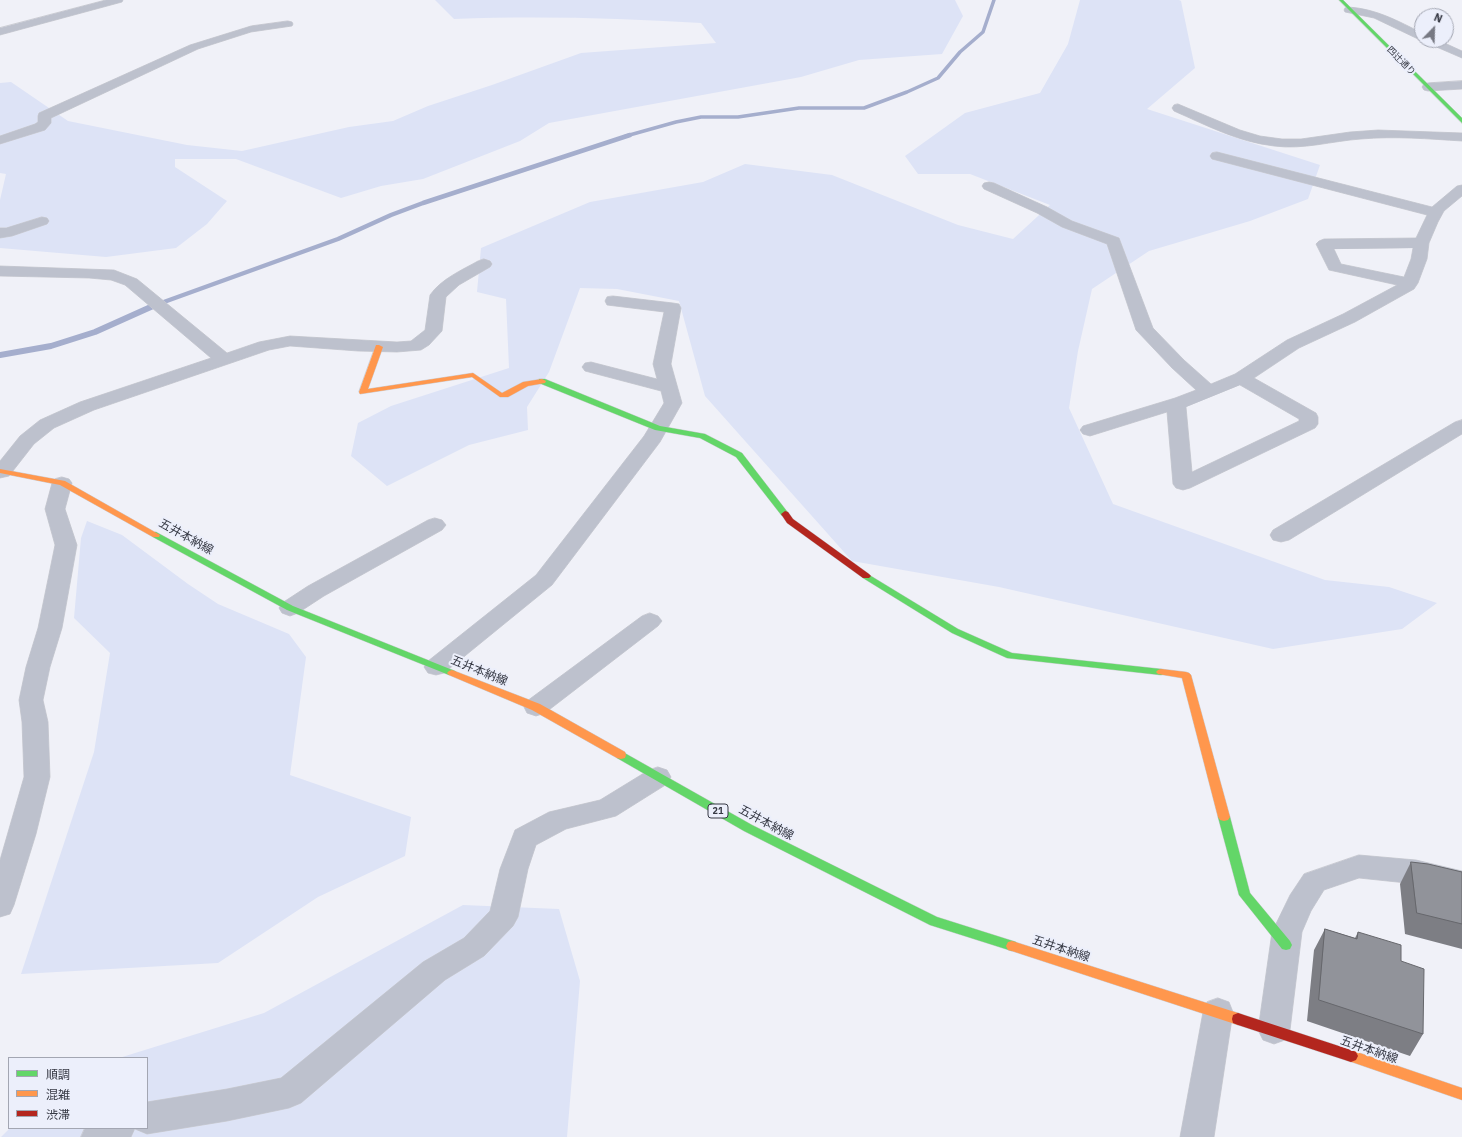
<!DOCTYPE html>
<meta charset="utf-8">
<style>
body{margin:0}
#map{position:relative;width:1462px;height:1137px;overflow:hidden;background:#f0f1f8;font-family:"IBM Plex Sans","Noto Sans JP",sans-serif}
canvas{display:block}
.legend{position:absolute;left:8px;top:1057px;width:140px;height:72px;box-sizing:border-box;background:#eceffb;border:1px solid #a3a6b2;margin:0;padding:5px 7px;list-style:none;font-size:12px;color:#363944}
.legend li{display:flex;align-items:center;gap:8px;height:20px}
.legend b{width:20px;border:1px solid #a3a6b2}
.north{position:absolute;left:1414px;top:8px;width:40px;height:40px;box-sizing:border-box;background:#eceffb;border:1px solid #a3a6b2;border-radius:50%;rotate:23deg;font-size:11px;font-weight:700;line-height:16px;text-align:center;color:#363944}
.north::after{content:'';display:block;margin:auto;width:14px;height:18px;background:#777983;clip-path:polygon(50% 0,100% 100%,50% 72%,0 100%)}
</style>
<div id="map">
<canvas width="1462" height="1137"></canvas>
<ul class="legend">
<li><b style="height:5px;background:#63d668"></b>順調</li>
<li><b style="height:5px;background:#ff974d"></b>混雑</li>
<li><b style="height:5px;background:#b3261e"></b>渋滞</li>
</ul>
<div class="north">N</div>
</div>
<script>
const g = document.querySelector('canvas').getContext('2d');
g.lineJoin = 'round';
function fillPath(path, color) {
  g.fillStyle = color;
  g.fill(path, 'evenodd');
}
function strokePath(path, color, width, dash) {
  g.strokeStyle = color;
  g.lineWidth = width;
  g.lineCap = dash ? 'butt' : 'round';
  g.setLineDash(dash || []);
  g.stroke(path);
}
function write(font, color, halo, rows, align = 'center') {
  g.font = font + ' "IBM Plex Sans","Noto Sans JP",sans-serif';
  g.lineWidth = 4;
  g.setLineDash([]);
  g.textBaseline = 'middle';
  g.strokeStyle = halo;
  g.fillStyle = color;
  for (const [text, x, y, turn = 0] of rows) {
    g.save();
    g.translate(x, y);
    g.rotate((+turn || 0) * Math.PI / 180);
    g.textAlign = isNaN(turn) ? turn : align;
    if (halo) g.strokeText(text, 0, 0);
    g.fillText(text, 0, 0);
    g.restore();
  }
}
fillPath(new Path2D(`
 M435,0H955L963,16L942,54L859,60L801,77L549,123L520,141L423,179L381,186L341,198L236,159H175V167L227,201L207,224L176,248L106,257L0,248V200L6,174L0,173V83L11,82L68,121L187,145L242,151L349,127L393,121L428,106L492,85L581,53L716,43L701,23C618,18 537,16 454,19Z
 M1080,0H1179L1181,1L1195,68L1147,109L1320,165L1308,199L1250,221L1149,251L1092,289L1078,351L1069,408L1113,504L1325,580L1389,587L1437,603L1402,629L1273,649L999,587L852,561L705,396L679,301L617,289L580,288L549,372L527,407L528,430L469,445L387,486L351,456L358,423L391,406L509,368L506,299L477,292L481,248L590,202L703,182L745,164L832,175L958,225L1013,239L1050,205L970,174H918L905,156L965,113L1040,93L1068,44Z
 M87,521L122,535L188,584L218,604L289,634L306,657L290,775L411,817L405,856L318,897L218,963L21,974L94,752L110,653L74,618L81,538Z
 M463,905L559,909L580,981L567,1137H1L10,1128H147V1058H119L264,1013Z`), '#dde3f6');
strokePath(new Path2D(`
 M626,136L676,122L701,117H738L799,108H864L907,92L938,78L960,52L983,32L994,0`), '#a5aecd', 3.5);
strokePath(new Path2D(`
 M150,307L338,239L391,215L423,203L630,135`), '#a5aecd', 4.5);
strokePath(new Path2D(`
 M0,355L51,346L95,332L153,306`), '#a5aecd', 6);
const street = new Path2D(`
 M106,0H123L122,2L0,35V28Z
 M1349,7C1377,9 1398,21 1422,33V40H1438L1462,51V58L1425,42L1423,40L1418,39L1374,18L1345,12L1344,10L1345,8Z
 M288,21L292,22L293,24L292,26L251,32L198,49L51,118V123L45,130L0,144V136L35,124L38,122V116L39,113L190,45L251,26Z
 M1462,81V89L1428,91L1424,90L1422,87L1424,84L1428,83Z
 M1178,104L1240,130L1260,136L1282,139H1301L1350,132L1378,130L1462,133V141C1429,139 1395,136 1361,139C1332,141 1303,150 1274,146C1238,142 1206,125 1174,111L1172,108L1174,105Z
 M1217,152L1432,207L1457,186L1462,185V196L1444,211L1438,222L1429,243L1427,259L1418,283L1414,289L1355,322L1299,348L1254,378L1316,413L1318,417V424L1315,428L1190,488L1183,490L1176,488L1173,484L1167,412L1090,436L1083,434L1080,430L1083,426L1175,398L1196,390L1172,368L1136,330L1107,244L1062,227L1037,213L984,189L982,186L984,183L989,182L994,183L1047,207L1072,221L1119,238L1153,328L1184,360L1211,384L1235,374L1287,340L1343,314L1397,285L1329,270L1316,244L1319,241L1324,239L1416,238L1427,215L1212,159L1210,156L1212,153ZM1413,248L1411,259L1404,277L1341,264L1334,249ZM1240,385L1299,419V421L1192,472L1186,407Z
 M42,217L47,218L49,221L47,224L12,236L0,238V228H6Z
 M484,259L490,261L492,264L490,267L459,285L446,297L442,331L429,345L421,350L397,352L358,351L290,346L269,350L94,410L54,428L34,444L9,476L0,478V461L20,436L40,420L80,402L211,358L125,285L111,280L89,278L0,276V266L114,270L137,279L227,353L259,342L290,336L397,342L411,341L425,330L430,295C441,279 462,270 478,261Z
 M613,296L673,303L679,304L681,308L671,364L682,403L660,442L552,585L444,673L436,675L428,673L424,667L428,661L536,575L644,436L664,403L661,391L585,371L582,367L585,363L591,362L657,379L653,364L664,312L607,305L605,301L607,297Z
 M1462,420V434L1289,540L1281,542L1273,540L1270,535L1273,530L1455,422Z
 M62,477L69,479L72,483L65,509L77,545L62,628L50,667L43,700L48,722L50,777L36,834L14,905L10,914L0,917V860L24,777L22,722L19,700L26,667L38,628L55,545L45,509L52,483L55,479Z
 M435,518L442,520L446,525L442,530L324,596L298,613L290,616L282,613L279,608L282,603L308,586L428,520Z
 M650,613L658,616L662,621L658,626L545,713L536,716L527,713L524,707L527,701L642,616Z
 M658,767L667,770L671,777L667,784L616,816L566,829L536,845L528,869L518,917L513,926L484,956L445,980L301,1103L289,1108L227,1121L147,1134L135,1129V1128H147V1102L227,1089L281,1078L423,962L464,938L490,911L500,869L515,830L549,812L600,800L649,770Z
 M1359,855L1416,860L1462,871V895L1416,884L1359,878L1324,890L1311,911L1302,932L1290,1030L1285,1040L1274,1044L1263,1040L1258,1030L1272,932L1290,895L1304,874Z
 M1218,998L1229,1002L1233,1012L1214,1137H1180L1203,1012L1207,1002Z
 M85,1128H135L131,1137H81Z`);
const fast = new Path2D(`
 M1339,0H1343L1462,118V123Z
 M539,379H545L660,426L705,434L742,453L789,514L788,516H782L736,457L700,438L655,430L539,383Z
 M156,532L293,606L455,671L457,673L455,675H449L287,610L153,537L152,535L153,533Z
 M866,573L958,629L1012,653L1161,669L1164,670L1166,672L1164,674L1161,675L1007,658L952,633L863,578L861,576Z
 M621,751L752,825L937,917L1016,942L1018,946L1016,950L1012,951L930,925L744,831L617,758L616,755L617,752Z
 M1224,813L1228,814L1230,817L1250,893L1290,941L1292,945L1290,949L1286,950L1282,949L1239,895L1218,817L1220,814Z`);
const slow = new Path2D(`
 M376,345H379L383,347L368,389L473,373L502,393L523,382L542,379L546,381L545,383L528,386L508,397H500L472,377L360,394L359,392Z
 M0,469L65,481L160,535L159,537H153L60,485L0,473Z
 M1161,669L1186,672L1189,673L1191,675L1230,817L1228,820L1224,821L1220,820L1218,817L1182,678L1158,674L1156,672L1158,670Z
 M452,670L540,704L625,752L626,755L625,758L621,759L617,758L532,710L449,675L447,673L449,671Z
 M1012,941L1238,1013L1243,1015L1244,1019L1243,1023L1238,1025L1012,951L1008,950L1006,946L1008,942Z
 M1351,1050L1462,1088V1100L1346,1060L1344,1056L1346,1052Z`);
const jam = new Path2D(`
 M785,511L788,512L793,519L869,574L871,576L869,578H863L787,523L781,514Z
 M1238,1013L1351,1050L1356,1052L1358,1056L1356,1060L1351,1062L1238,1025L1233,1023L1232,1019L1233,1015Z`);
strokePath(street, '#cccdd3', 1);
strokePath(fast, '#cccdd3', 1);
strokePath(slow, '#cccdd3', 1);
strokePath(jam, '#cccdd3', 1);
fillPath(street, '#bdc1cd');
fillPath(fast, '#63d668');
fillPath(slow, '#ff974d');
fillPath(jam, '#b3261e');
fillPath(new Path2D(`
 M1411,862L1462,872V949L1405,934L1400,884Z
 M1325,929L1355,938L1358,932L1401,961L1423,1034L1410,1056L1307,1021L1314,950Z`), '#7d7e84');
const building = new Path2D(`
 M1411,862L1428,864L1462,872V924L1417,913Z
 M1325,929L1357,939L1358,932L1401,945V961L1424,969L1423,1034L1319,1000Z`);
fillPath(building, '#91939a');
strokePath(building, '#66676c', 1);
write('9px', '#363944', '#eceffb', [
 ["四辻通り",1401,61,45]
]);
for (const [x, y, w] of [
 [718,811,20]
]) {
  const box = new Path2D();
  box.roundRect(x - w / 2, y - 7, w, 14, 3);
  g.fillStyle = '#eceffb';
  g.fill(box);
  strokePath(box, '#363944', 1);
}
write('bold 9px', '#363944', null, [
 ["21",718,811]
]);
write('12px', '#363944', '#eceffb', [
 ["五井本納線",186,537,29],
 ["五井本納線",479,671,22],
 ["五井本納線",766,823,28],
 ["五井本納線",1061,949,18],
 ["五井本納線",1369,1050,19]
]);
</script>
